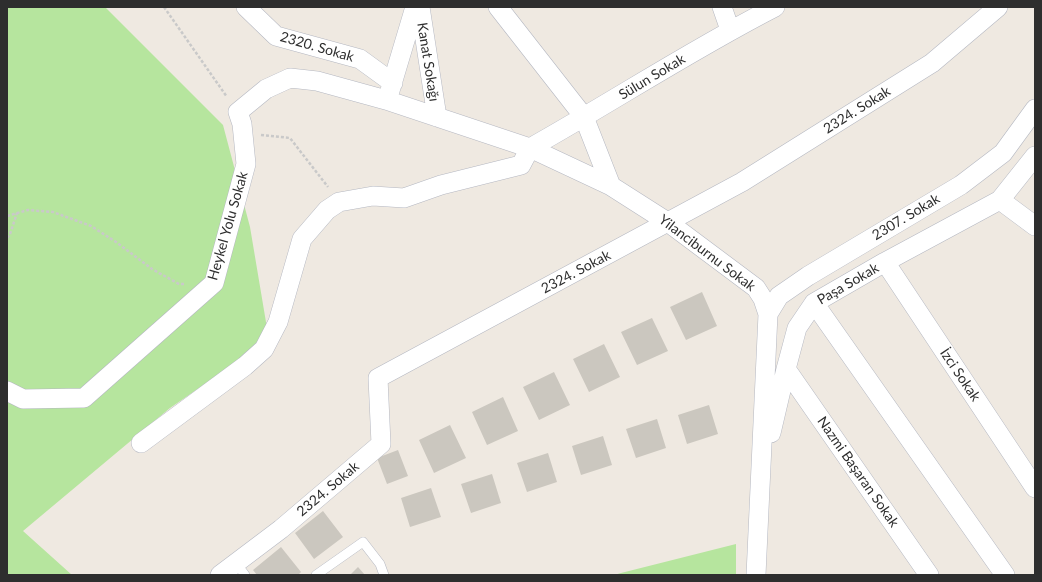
<!DOCTYPE html>
<meta charset="utf-8">
<style>
body{margin:0}
#map{position:relative;width:1042px;height:582px;overflow:hidden;background:#efe9e1;font-family:Lato,sans-serif}
canvas{display:block}
.frame{position:absolute;inset:0;border:8px solid #2e2e2e;pointer-events:none}
</style>
<div id="map">
<canvas width="1042" height="582"></canvas>
<div class="frame"></div>
</div>
<script>
const g = document.querySelector('canvas').getContext('2d');
g.lineJoin = 'round';
function fillPath(path, color) {
  g.fillStyle = color;
  g.fill(path, 'evenodd');
}
function strokePath(path, color, width, dash) {
  g.strokeStyle = color;
  g.lineWidth = width;
  g.lineCap = dash ? 'butt' : 'round';
  g.setLineDash(dash || []);
  g.stroke(path);
}
function write(font, color, halo, rows, align = 'center') {
  g.font = font + ' Lato,sans-serif';
  g.lineWidth = 3;
  g.setLineDash([]);
  g.textBaseline = 'middle';
  g.strokeStyle = halo;
  g.fillStyle = color;
  for (const [text, x, y, turn = 0] of rows) {
    g.save();
    g.translate(x, y);
    g.rotate((+turn || 0) * Math.PI / 180);
    g.textAlign = isNaN(turn) ? turn : align;
    if (halo) g.strokeText(text, 0, 0);
    g.fillText(text, 0, 0);
    g.restore();
  }
}
fillPath(new Path2D(`
 M7,7H105L223,125L250,227L269,340L170,408L23,531L72,575H7Z
 M736,544V575H614L621,573Z`), '#b6e59e');
fillPath(new Path2D(`
 M702,292L717,326L686,340L670,307Z
 M652,318L668,351L637,365L621,332Z
 M604,344L620,377L589,392L573,359Z
 M554,372L570,405L539,420L523,387Z
 M503,397L518,431L487,445L472,412Z
 M709,405L718,434L687,444L678,415Z
 M657,419L666,448L636,458L626,429Z
 M450,425L466,458L434,473L419,440Z
 M603,436L612,465L581,475L572,446Z
 M398,450L408,476L387,484L377,458Z
 M548,453L557,482L527,492L517,463Z
 M492,474L501,503L471,513L461,484Z
 M431,488L441,517L410,527L401,498Z
 M323,511L343,537L314,559L295,533Z
 M281,547L301,572L298,575H257L253,570Z
 M358,567L365,575H350Z`), '#cbc7bf');
const lane = new Path2D(`
 M236,563L245,575
 M316,575L363,542L380,564L384,575`);
const street = new Path2D(`
 M246,7L276,36L360,59L393,83
 M420,7L437,117
 M498,7L584,117L611,186
 M722,7L730,30
 M389,94L415,7
 M530,148C612,102 691,50 775,7
 M1000,200L1035,226
 M885,262L1035,488
 M814,303L1005,575
 M768,314L779,296L808,276L961,185L1003,153L1035,109
 M786,369L929,575
 M7,391L23,399L84,398L214,283L246,164L242,124L238,112L266,89L290,78L317,81L386,100L530,148L611,186L669,223L756,288L763,299L768,314L756,575
 M771,433L786,369L797,328L814,303L885,262L1000,200L1035,156
 M141,443L245,366L264,349L278,322L302,239L327,210L339,202L373,196L404,198L441,185L521,165L530,148
 M220,575L281,529L381,444L378,378L742,182L932,63L998,7`);
strokePath(lane, '#b4b7c1', 10);
strokePath(street, '#b4b7c1', 20);
strokePath(new Path2D(`
 M164,7L227,97
 M261,135L290,138L328,187
 M7,216L28,210L53,212L91,226L116,242L152,269L179,284H185
 M7,238L10,234L17,213`), '#c9c9c9', 2.5, [3, 2]);
strokePath(lane, '#fff', 9);
strokePath(street, '#fff', 19);
write('14px', '#2e2e2e', '#fff', [
 ["2320. Sokak",317,47,16],
 ["Kanat Sokağı",428,62,81],
 ["Sülun Sokak",652,77,-31],
 ["2324. Sokak",857,110,-32],
 ["2307. Sokak",906,217,-31],
 ["Heykel Yolu Sokak",228,226,-74],
 ["Yilanciburnu Sokak",707,253,37],
 ["2324. Sokak",576,272,-28],
 ["Paşa Sokak",848,284,-30],
 ["İzci Sokak",960,375,56],
 ["Nazmi Başaran Sokak",858,472,55],
 ["2324. Sokak",328,489,-40]
]);
</script>
